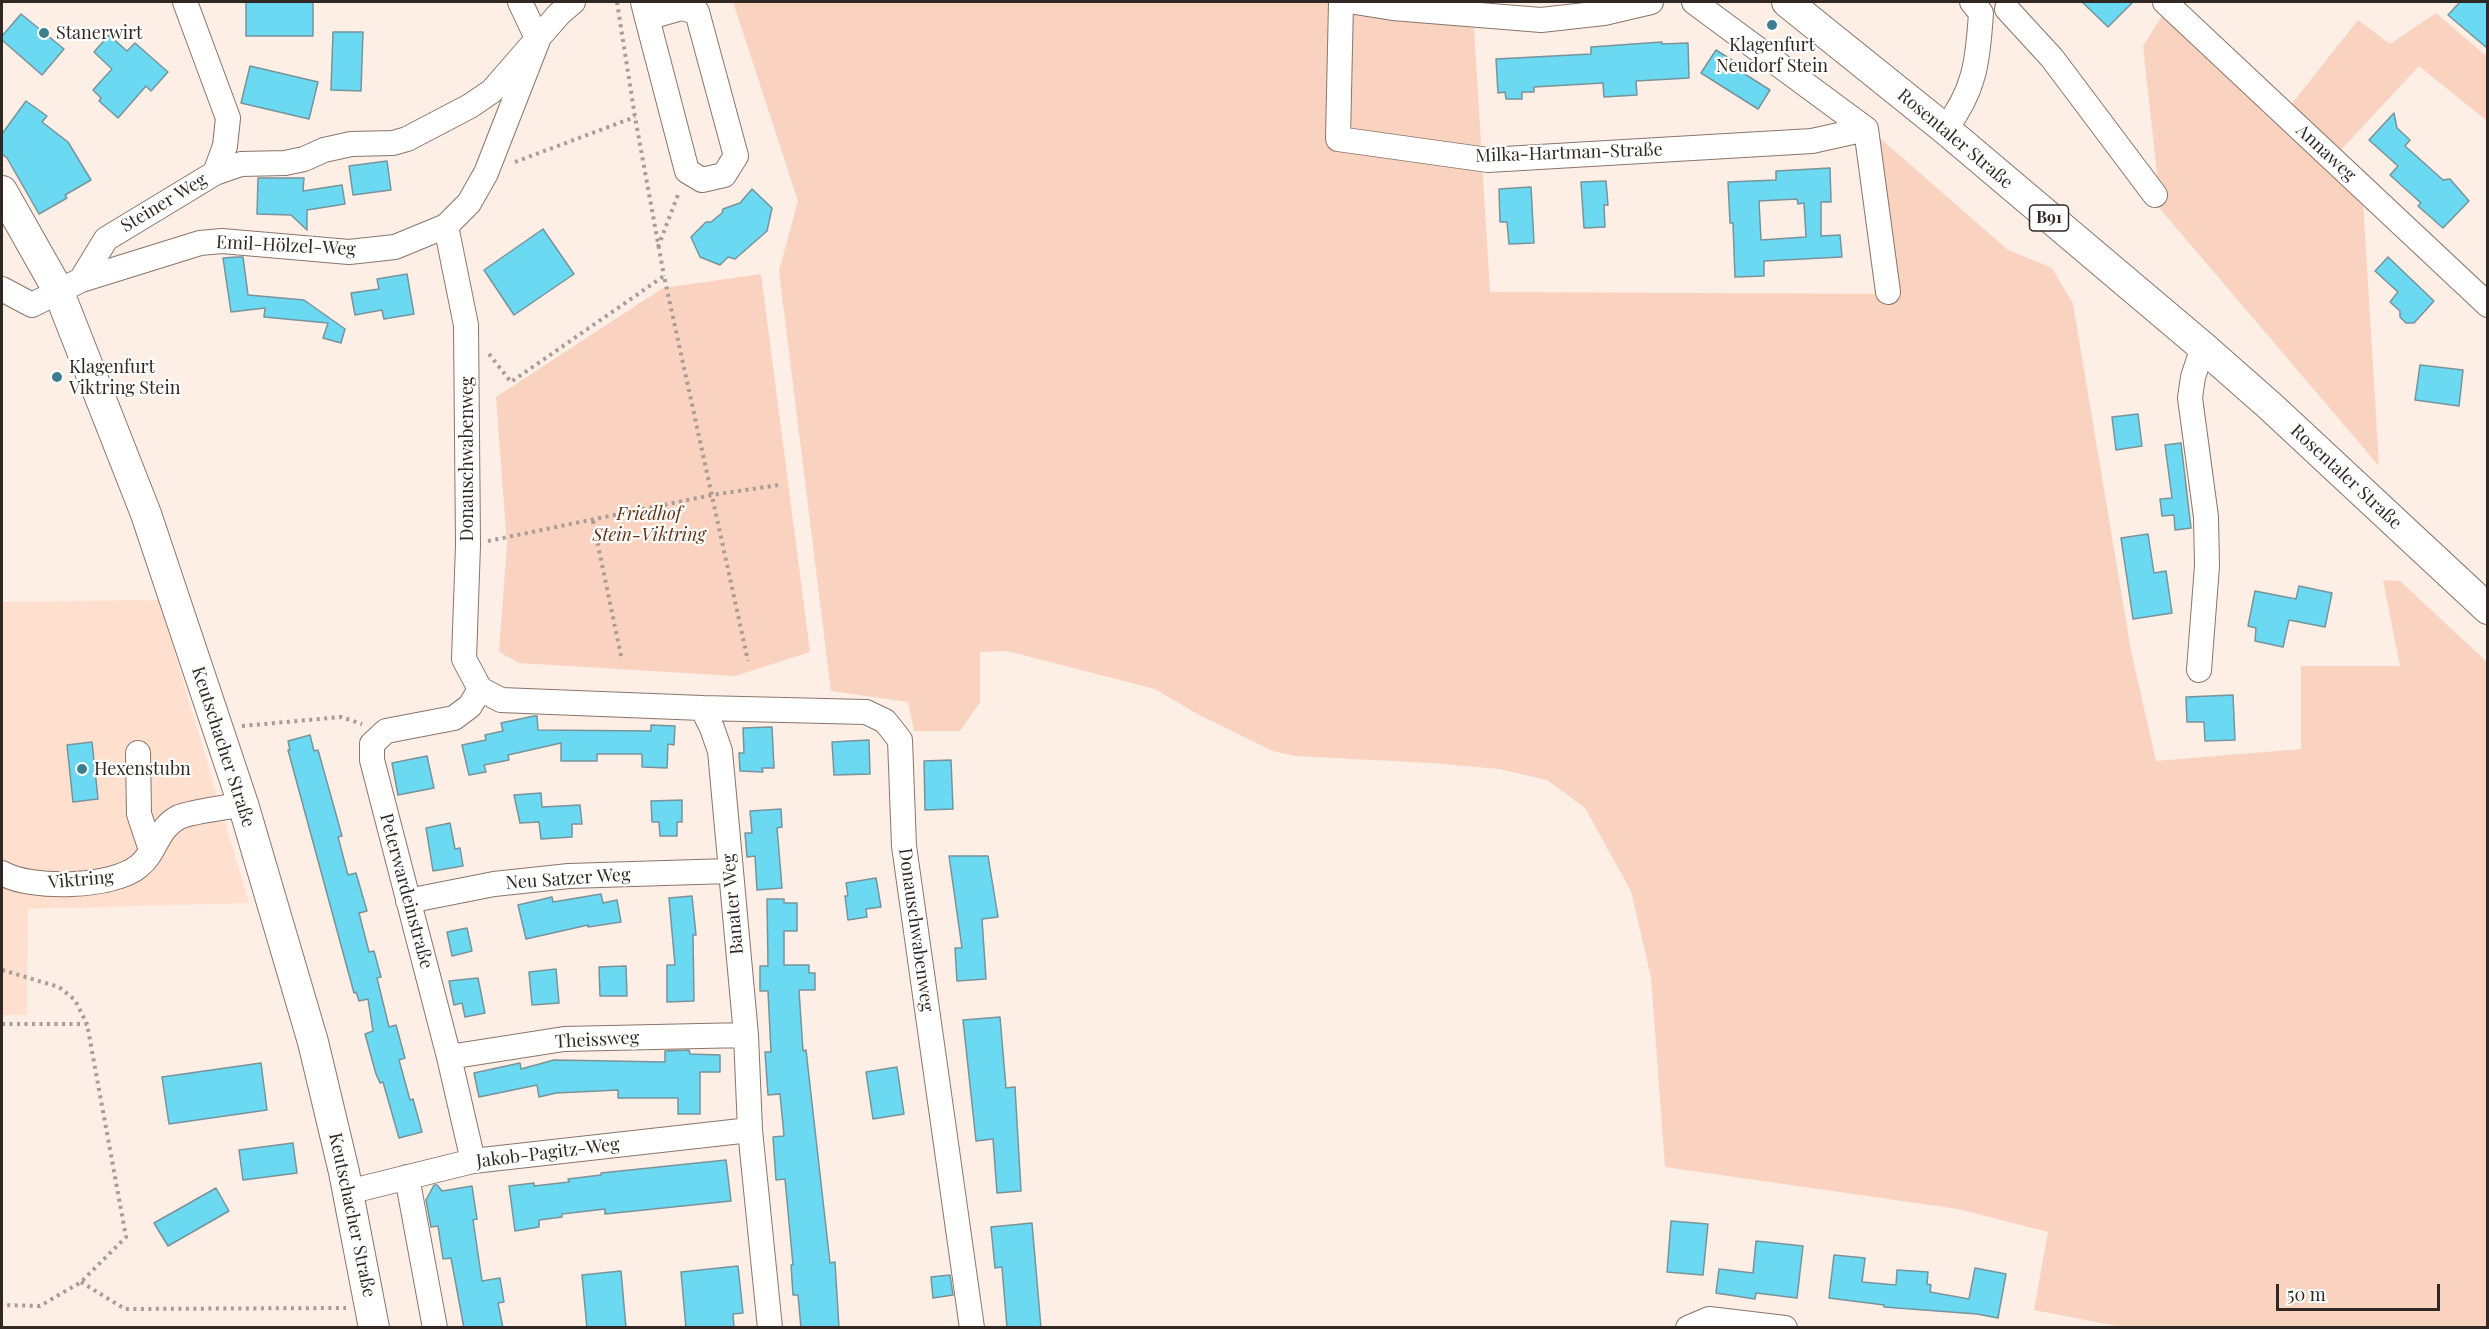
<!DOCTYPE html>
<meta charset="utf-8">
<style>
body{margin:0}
#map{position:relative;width:2489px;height:1329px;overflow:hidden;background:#fdeee6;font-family:"Playfair Display",serif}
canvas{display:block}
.frame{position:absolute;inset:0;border:3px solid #312823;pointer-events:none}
.scale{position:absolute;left:2276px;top:1284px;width:164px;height:27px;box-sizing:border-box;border:3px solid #312823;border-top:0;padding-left:8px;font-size:18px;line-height:21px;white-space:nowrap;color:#312823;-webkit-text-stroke:4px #fff;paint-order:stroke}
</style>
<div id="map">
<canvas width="2489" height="1329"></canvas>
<div class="frame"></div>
<div class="scale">50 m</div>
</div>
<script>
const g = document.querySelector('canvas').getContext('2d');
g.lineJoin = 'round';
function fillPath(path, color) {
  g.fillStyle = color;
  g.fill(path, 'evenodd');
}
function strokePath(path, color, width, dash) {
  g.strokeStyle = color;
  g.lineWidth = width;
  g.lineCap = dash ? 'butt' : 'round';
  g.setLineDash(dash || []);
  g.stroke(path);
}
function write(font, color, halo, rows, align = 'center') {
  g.font = font + ' "Playfair Display",serif';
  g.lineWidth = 4.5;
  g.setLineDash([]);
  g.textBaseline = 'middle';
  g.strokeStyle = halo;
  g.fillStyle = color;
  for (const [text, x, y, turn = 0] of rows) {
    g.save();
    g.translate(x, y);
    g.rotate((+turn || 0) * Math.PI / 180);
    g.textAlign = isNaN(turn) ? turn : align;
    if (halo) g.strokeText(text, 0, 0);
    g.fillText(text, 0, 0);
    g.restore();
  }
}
fillPath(new Path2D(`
 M159,600L249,903L28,909L27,1015H2V602Z`), '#ffdfcd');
fillPath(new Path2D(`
 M733,2H1330L1377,14L1474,28L1490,292L1894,294L1874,133L2008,250L2052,268L2073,304L2131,651L2156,761L2301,749V666H2400L2383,580L2400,581L2487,662V1327L2127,1328L2034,1310L2048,1232L1958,1209L1665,1167L1651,977L1631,891L1585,808L1547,780L1499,769L1431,763L1295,756L1273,751L1199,715L1155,689L1007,651L980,652V702L960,731H914L908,702L831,691L779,271L798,201Z
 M2164,13L2363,200L2379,466L2161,210L2143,46Z
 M2436,13L2485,55L2487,52V121L2419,66L2340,151L2290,106L2358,20L2390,44Z
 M761,274L810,652L735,676L519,663L499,652L507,545L496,397L663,288Z`), '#f9d3bf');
const building = new Path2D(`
 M246,2H313V36H246Z
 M2082,2H2133L2108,27Z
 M2460,2H2487V48L2448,15Z
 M21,14L64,49L42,75L2,40V36Z
 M333,32H363L361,91L331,90Z
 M109,35L127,51L135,43L168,72L151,91L146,86L118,118L99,101L101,98L93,90L112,69L94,52Z
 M1662,42V44L1688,43L1689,78L1636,81L1637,95L1604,97L1603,83L1534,87V92H1522V99H1506L1505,92L1498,93L1496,59L1591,54V47Z
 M1716,50L1735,62L1732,66L1770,90L1758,109L1701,73Z
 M250,66L318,82L309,119L241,103Z
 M26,101L47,116L42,122L68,142L91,180L65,195L67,198L39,214L7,158L2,154V134Z
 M2394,113L2397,128L2410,140L2405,146L2443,180L2450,179L2469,201L2443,228L2418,206L2421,203L2390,175L2398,166L2369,140Z
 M387,161L391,190L353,195L349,166Z
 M1830,168L1831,202H1821V236L1840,235L1842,257L1764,261V276L1735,277L1733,223H1730L1728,182L1776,180V171ZM1797,199L1798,204L1804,203L1806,237L1761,240L1759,201Z
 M258,178H304L303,191L342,185L345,204L307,210V230L291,215L257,214Z
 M1606,181L1608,205H1604L1605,227L1584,228L1581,182Z
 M1531,187L1534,243L1509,244L1507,222H1500L1499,189Z
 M752,189L772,208L767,231L735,259L728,257L720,265L700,257L691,237L706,222H711L722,213L723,209L740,203Z
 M543,229L574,274L514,315L484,270Z
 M237,257H243L248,295L304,300L345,329L341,343L323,338L328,323L264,317L265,308L231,312L223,258Z
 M2388,257L2434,301L2414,323H2406L2400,317V311L2390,302L2398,292L2375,271Z
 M407,274L414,314L384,319L382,310L355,315L351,293L379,289L377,279Z
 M2420,365L2463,370L2459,406L2415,400Z
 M2138,414L2142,446L2116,450L2112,417Z
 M2181,443L2191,528L2175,530L2174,515L2162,516L2160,499L2172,498L2165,445Z
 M2148,534L2154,573L2166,571L2172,613L2133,619L2121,538Z
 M2299,586L2332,593L2325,627L2289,620L2283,647L2255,641L2256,628L2248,626L2255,591L2296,599Z
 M2233,695L2235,740L2205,741L2204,722H2187L2186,697Z
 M534,716H537L538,730L651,731V725L675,726L674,745L668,744L667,768L642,767V754H597V761H561V743L508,755L509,760L484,765L486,772L469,775L462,745L486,740L485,735L503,731L501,723Z
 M772,727L774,768H762L763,772L740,771L739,753H744L743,728Z
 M310,735L314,751L318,750L334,807L342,836L338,837L348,875L356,873L367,911L359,913L369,952L374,951L381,977L377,978L389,1027L396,1025L405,1058L399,1060L410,1100L413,1099L422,1132L399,1138L383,1082L380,1083L376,1074L365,1034L373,1031L368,999L359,1001L356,992L354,993L288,750H290L288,741Z
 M869,740L870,774L834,775L832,742Z
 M92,742L98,799L73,802L67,745Z
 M427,756L434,788L398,795L392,763Z
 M951,760L953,809L925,810L924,761Z
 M541,793L542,807L580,805L582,824H572V837L541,839L539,822L520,823L514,795Z
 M682,800V822H677V836H660L659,822H652L651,801Z
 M781,809L782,827L777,828L782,888L757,890L755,856L747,857L745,833H752L750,811Z
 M450,823L455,849L460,848L463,866L433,871L426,828Z
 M949,856H988L998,917L982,919L986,979L957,981L955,948H962Z
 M876,878L881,907L866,909L867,917L848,920L845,896H848L846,883Z
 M601,894L603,903L617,900L621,922L588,927V925L526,939L518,905L552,897L553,902Z
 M692,896L696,935H693L694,1001L667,1002V965H675L669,898Z
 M767,899H784V903H797V931H784V965H809V973H815V990H799L803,1051L806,1050L830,1263L835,1262L839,1328H801L798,1295H793L791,1265H793L785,1179L776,1180L773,1137L784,1136L780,1094L768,1095L765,1052H771L768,991H760V966H768Z
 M467,928L472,951L452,956L447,932Z
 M626,966L627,996H600L599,967Z
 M556,969L559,1003L532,1005L529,972Z
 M478,978L485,1013L465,1017L462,1003L454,1005L449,981Z
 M1000,1017L1006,1088L1015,1087L1021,1191L997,1193L993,1139L976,1141L963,1020Z
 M689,1050L690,1054L720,1055V1072H700V1114H678V1098H618V1090L556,1093L539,1097L537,1085L479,1097L474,1073L520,1063L521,1069L554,1060L665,1062V1051Z
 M261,1063L267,1110L169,1124L162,1077Z
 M897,1067L904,1114L873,1119L866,1072Z
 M293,1143L297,1173L243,1180L239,1150Z
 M726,1160L731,1201L605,1214V1209L562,1214V1217L539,1220V1227L515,1231L509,1186L534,1183V1186L569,1182L568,1179L601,1175V1173Z
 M434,1185H437L442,1191L472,1186L477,1219L473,1220L482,1281L500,1278L504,1302L498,1303L503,1328H464L451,1258L443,1259L438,1226L431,1227L426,1200Z
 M216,1188L229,1211L168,1246L154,1223Z
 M1671,1221L1708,1224L1703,1275L1667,1272Z
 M1032,1223L1041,1328H1007L1002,1267L995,1268L991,1227Z
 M1756,1241L1803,1246L1797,1298L1756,1293L1755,1299L1716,1293L1719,1269L1753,1273Z
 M1834,1255L1865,1258L1862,1282L1896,1285L1897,1270L1928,1272L1927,1284L1931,1285L1930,1292L1969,1299L1975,1268L2006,1274L1998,1318L1977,1314L1884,1307V1305L1829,1298Z
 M738,1266L743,1313L733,1314L734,1328H686L681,1272Z
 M621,1271L626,1328H587L582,1275Z
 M950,1275L953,1295L933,1298L931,1277Z`);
fillPath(building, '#6bd9f2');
strokePath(building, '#78939a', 1.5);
const minor = new Path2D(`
 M643,2L647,18L687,171L702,180L724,175L736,156L697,12L681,8L647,18
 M1341,2L1338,139L1488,160L1812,141L1866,129
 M1355,2L1393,8L1541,20L1604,13L1651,2
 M1694,2L1866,129
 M2165,2L2488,305
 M2007,9L2052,58L2155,195
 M1866,129L1888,292
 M1945,129C1975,91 1978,60 1981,13L1972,2
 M215,173L241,164L285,163L304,159L324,150L351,144L393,143L407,139L470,106L492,91L559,14L573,2
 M446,226L466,325L468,545L464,659L480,689
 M81,280L106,239L215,173L225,146L228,118L185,2
 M2,289L32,305L81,280L200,243L222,241L349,252L395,247L446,226L469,203L486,173L538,40L520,2
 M2199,670L2207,566L2206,517L2190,398L2193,377L2203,347
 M480,689L501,700L702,708L712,728L720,751L746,1035L750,1130L770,1328
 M702,708L866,712L885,721L900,740L904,846L972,1328
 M138,753L139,814L151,850
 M2,873C31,890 113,888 139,866C156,853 157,828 179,817C194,811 226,808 243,804
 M408,901L494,884L569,876L729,871
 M449,1057L564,1039L746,1035
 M473,1161L449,1057L372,760V744L386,731L454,718L470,706L480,689
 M407,1177L435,1328
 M348,1192L473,1161L750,1130
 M1688,1328L1709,1319L1785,1328`);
const major = new Path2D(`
 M1787,2L1945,129L2203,347L2270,406L2488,609
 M2,191L58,290L146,514L243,804L313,1042L344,1172L374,1328`);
strokePath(minor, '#8a7569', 26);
strokePath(major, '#8a7569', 32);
strokePath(new Path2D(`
 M617,2L635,117L664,276
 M515,162L635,117
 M658,247L679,192
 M489,354L511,382L664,276L748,661
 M593,521L621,656
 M488,541L712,495L779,485
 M242,726L341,717L362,724
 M2,970L59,987L75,1000L87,1024
 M2,1024H87L126,1237L81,1282L40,1306L2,1305
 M81,1282L125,1309L346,1308`), '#a89c95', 4, [3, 4.5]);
strokePath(minor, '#fff', 24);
strokePath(major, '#fff', 30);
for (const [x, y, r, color] of [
 [1772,25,6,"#3b7f8e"],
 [44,33,6,"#3b7f8e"],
 [57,377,6,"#3b7f8e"],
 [82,769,6,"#3b7f8e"]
]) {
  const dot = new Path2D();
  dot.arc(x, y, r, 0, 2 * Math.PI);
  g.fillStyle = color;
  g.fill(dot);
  strokePath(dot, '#fff', 2);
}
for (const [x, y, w] of [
 [2049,218,39]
]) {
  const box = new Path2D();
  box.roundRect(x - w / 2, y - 13, w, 26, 4.5);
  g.fillStyle = '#fff';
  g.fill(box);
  strokePath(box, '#312823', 1.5);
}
write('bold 16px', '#312823', null, [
 ["B91",2049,218]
]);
write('18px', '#312823', '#fff', [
 ["Stanerwirt",56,33],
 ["Klagenfurt",1772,45,"center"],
 ["Neudorf Stein",1772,66,"center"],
 ["Klagenfurt",69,367],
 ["Viktring Stein",69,388],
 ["Hexenstubn",94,769]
], 'left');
write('18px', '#312823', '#fff', [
 ["Rosentaler Straße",1955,139,40],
 ["Milka-Hartman-Straße",1569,153,-2],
 ["Annaweg",2326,153,43],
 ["Steiner Weg",164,203,-31],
 ["Emil-Hölzel-Weg",286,246,3],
 ["Donauschwabenweg",467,459,-90],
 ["Rosentaler Straße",2346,477,43],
 ["Keutschacher Straße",223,747,72],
 ["Neu Satzer Weg",568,879,-4],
 ["Viktring",81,880,-5],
 ["Peterwardeinstraße",406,891,75],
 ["Banater Weg",733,904,-95],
 ["Donauschwabenweg",916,930,82],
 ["Theissweg",597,1040,-3],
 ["Jakob-Pagitz-Weg",548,1153,-7],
 ["Keutschacher Straße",352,1215,78]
]);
write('italic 18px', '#633213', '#fff', [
 ["Friedhof",649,514],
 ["Stein-Viktring",649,535]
]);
</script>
